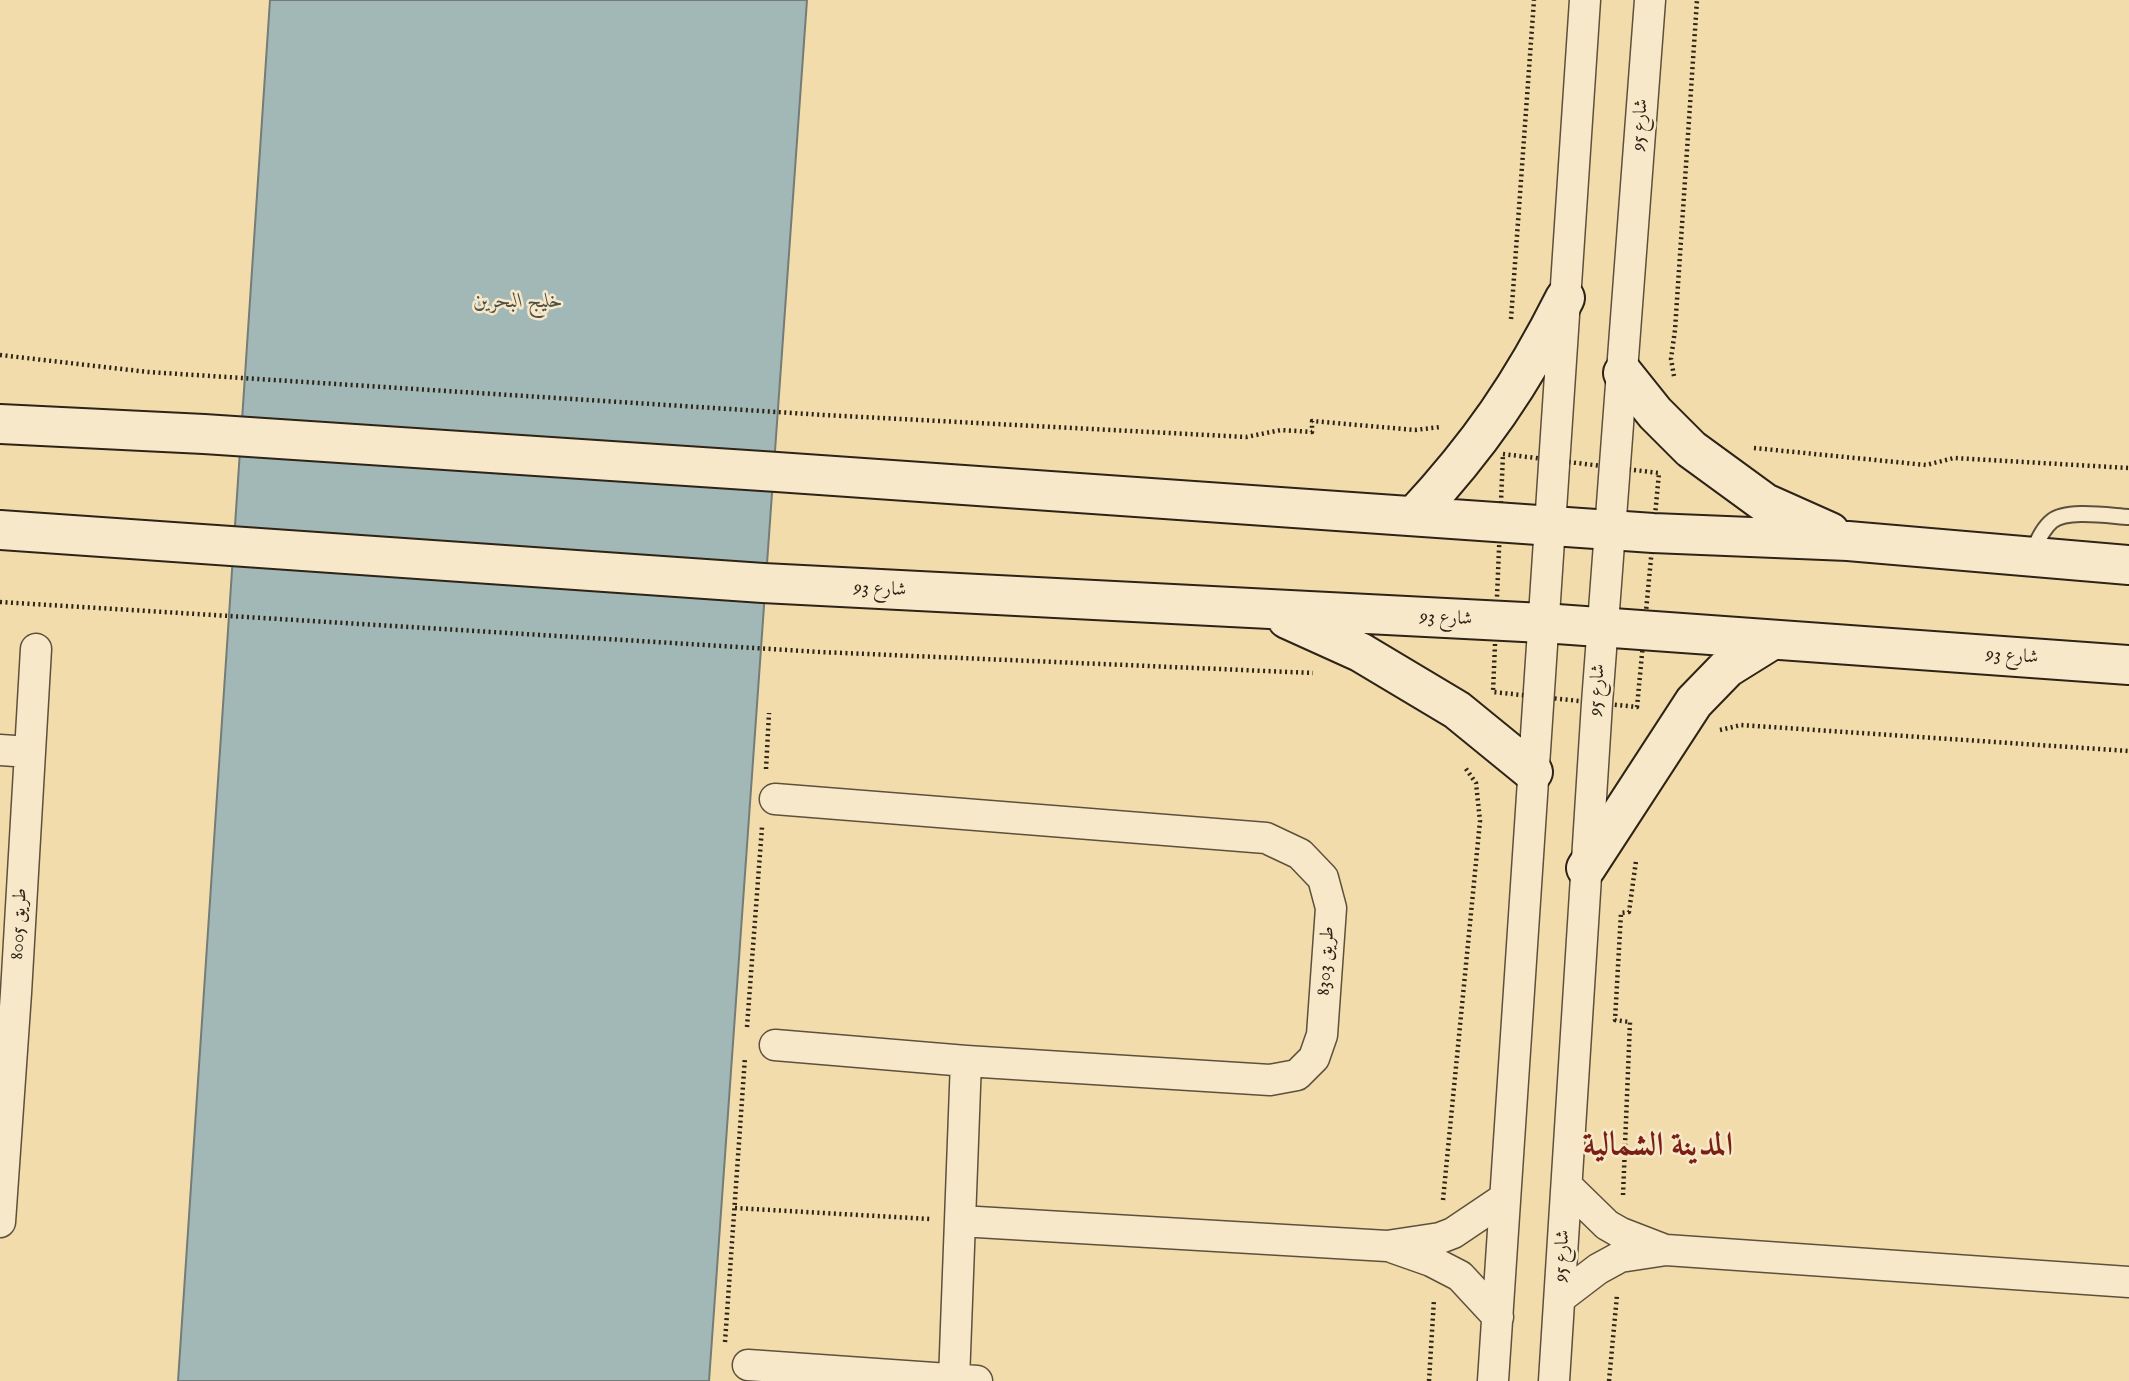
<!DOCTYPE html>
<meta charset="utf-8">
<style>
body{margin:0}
canvas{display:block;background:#f2dcac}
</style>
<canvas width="2129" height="1381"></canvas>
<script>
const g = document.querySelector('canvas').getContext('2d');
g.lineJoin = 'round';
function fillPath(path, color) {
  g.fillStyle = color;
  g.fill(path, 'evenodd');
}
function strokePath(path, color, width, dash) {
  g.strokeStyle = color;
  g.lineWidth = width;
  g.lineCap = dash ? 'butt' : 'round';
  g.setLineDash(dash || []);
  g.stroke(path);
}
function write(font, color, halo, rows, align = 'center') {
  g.font = font + ' "IM FELL English",Amiri,serif';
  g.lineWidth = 5;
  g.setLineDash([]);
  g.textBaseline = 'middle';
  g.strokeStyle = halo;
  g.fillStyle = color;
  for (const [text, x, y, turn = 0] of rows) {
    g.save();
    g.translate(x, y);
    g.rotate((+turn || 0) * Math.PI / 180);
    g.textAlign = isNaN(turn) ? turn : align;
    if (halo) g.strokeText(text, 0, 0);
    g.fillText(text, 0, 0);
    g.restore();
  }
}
const water = new Path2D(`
 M270,0H807L709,1381H178Z`);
fillPath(water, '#a1b8b6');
strokePath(water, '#737c76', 2);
const lane = new Path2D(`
 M2031,554C2037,543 2042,529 2052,521C2067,509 2110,516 2129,517`);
const street = new Path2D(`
 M0,750L29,752
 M775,1045L966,1061L1270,1080L1297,1075L1314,1058L1322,1035L1331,908L1323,878L1300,854L1266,838L775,799
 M1567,1186L1607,1225L1621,1233L1665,1250
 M960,1221L1387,1246L1440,1238L1453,1233L1505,1198
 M0,1222L16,993L36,649
 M1394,1248L1431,1261L1460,1276L1498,1317
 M1560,1298L1598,1269L1620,1257L1666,1250L2129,1282
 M748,1365L977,1381
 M954,1380L966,1061
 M1493,1381L1585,0
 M1554,1381L1597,703L1650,0`);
const secondary = new Path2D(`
 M1623,373L1655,413L1691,449L1765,503L1830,532
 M0,424L204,434L777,472L1653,533L1848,541L2129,565
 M1414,516C1479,446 1522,384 1565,298
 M0,530L763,583L1543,623L2129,665
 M1287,619L1360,652L1457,710L1533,772
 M1586,868L1694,702L1727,668L1772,640`);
strokePath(lane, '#5e513c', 18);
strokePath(street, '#5e513c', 33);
strokePath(secondary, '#2d2317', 42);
strokePath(new Path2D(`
 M1511,319L1534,0
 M0,355L148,372L824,415L1246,437L1281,430L1312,432V421L1415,430L1440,427
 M1674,376L1671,359L1675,330L1697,0
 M1754,448L1926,465L1954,458L2129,468
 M1503,454L1659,473L1637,707L1493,692Z
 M0,602L820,652L1313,673
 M1720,730L1741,725L2129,751
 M766,769L769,713
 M747,1027L762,827
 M1623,1195L1630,1022L1615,1020L1621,913L1629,912L1636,861
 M1443,1200L1480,821L1476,783L1464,766
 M735,1208L930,1219
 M725,1342L745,1057
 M1429,1381L1434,1299
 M1609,1381L1617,1295`), '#2d2317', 4.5, [2, 3.5]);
strokePath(lane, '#f7e8c9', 14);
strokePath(street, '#f7e8c9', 30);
strokePath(secondary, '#f7e8c9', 38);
write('19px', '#2d2317', '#f7e8c9', [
 ["شارع 95",1641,125,-86],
 ["شارع 93",880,590,3],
 ["شارع 93",1446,619,3],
 ["شارع 93",2012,657,4],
 ["شارع 95",1598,690,-86],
 ["طريق 8005",20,924,-87],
 ["طريق 8303",1327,961,-86],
 ["شارع 95",1563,1256,-87]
]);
write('italic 21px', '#505047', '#f7e8c9', [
 ["خليج البحرين",518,303]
]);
write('bold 33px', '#7a1f14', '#f7e8c9', [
 ["المدينة الشمالية",1658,1148]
]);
</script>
